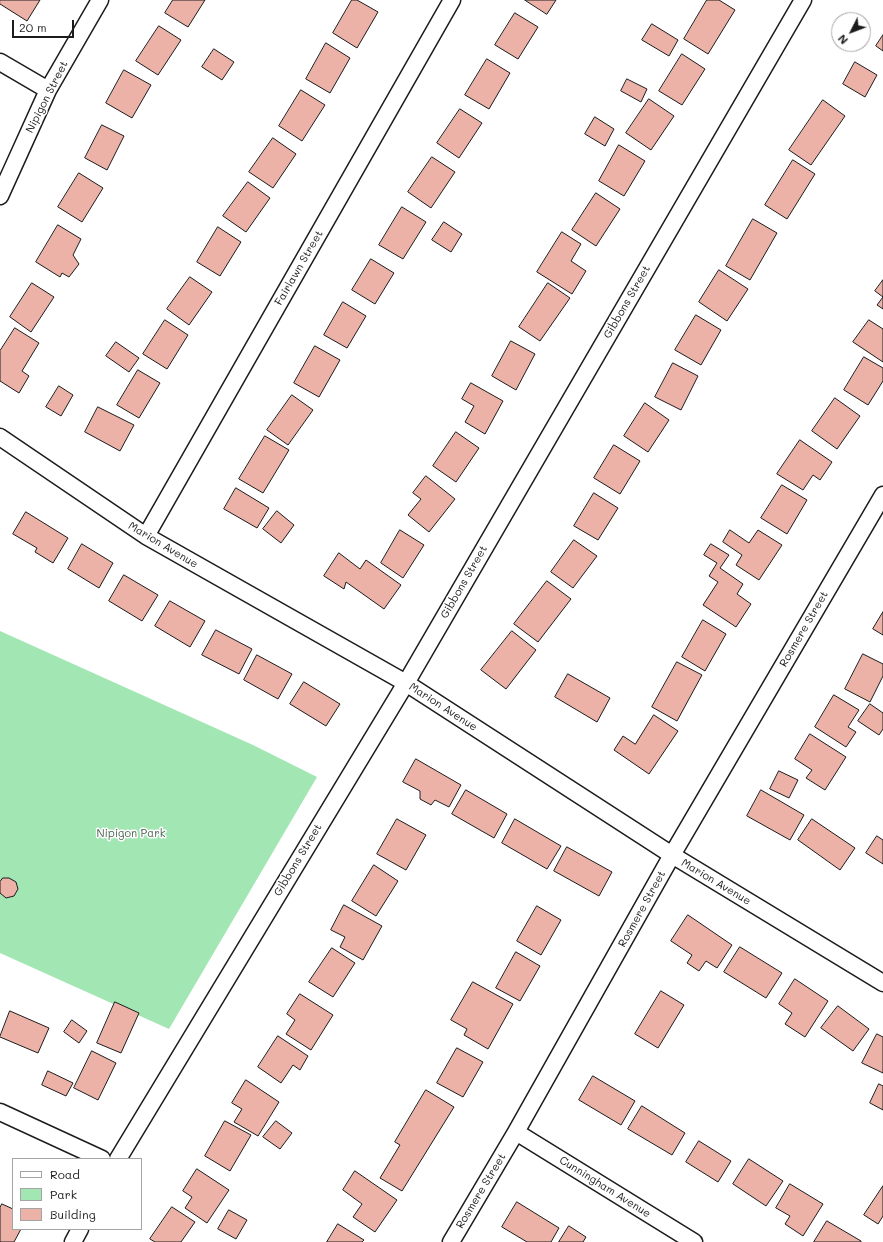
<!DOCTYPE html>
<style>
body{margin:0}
#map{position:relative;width:883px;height:1242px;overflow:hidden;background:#fff;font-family:Mali,sans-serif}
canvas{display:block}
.legend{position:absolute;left:12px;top:1158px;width:130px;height:72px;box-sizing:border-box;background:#fff;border:1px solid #a4a4a4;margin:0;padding:5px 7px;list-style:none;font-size:12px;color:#1c1c1c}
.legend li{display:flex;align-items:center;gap:8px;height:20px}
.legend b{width:20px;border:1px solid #a4a4a4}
.north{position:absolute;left:831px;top:12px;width:40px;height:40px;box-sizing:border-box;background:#fff;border:1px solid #a4a4a4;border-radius:50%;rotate:228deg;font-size:11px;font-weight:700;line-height:16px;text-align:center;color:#1c1c1c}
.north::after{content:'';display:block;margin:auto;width:14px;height:18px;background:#1c1c1c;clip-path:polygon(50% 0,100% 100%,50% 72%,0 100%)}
.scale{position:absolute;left:12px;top:20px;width:62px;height:18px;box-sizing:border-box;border:2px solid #1c1c1c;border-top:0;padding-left:5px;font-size:12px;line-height:14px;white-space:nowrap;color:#1c1c1c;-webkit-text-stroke:3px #fff;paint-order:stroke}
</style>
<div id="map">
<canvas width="883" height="1242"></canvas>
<ul class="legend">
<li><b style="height:5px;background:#fff"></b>Road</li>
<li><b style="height:11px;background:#a2e7b3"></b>Park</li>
<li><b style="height:11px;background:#ecb2a8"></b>Building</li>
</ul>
<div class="north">N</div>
<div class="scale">20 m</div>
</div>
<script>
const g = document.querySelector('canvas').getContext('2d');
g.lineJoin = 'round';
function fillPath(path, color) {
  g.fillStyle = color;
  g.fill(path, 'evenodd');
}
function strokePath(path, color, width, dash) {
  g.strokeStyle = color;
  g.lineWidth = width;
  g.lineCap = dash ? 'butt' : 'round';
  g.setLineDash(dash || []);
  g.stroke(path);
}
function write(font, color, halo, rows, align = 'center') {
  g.font = font + ' Mali,sans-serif';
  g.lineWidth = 3;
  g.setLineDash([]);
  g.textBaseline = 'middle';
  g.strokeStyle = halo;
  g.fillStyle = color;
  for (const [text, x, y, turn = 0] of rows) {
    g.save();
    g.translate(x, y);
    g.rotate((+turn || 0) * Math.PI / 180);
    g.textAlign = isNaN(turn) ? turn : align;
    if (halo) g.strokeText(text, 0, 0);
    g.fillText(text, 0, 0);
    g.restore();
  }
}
fillPath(new Path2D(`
 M0,631L253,745L317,777L169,1029L0,953Z`), '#a2e7b3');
const building = new Path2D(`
 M0,0H40L27,21L0,4Z
 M173,0H205L188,27L165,13Z
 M352,0H357L378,12L357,48L333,33Z
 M525,0H556L547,14Z
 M707,0H719L735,10L708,54L684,39Z
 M515,13L538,27L518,59L495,45Z
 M652,24L678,40L669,56L642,40Z
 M159,26L181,40L158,75L136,61Z
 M883,35V51L876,46Z
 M326,43L350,58L330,93L306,79Z
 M214,49L234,62L222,80L202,67Z
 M682,54L705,69L682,105L659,91Z
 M487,59L510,73L489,109L465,95Z
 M855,62L877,75L865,97L843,84Z
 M124,70L151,85L132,118L106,103Z
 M627,79L647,89L641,102L621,91Z
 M301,90L325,105L302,141L279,126Z
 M649,99L674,116L651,150L626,133Z
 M823,100L845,116L811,165L789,150Z
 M460,109L482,123L459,158L437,143Z
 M595,117L614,129L605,146L585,134Z
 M102,125L124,136L107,170L85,158Z
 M273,138L296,154L273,188L249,172Z
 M619,145L645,161L624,196L599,181Z
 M432,157L455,172L431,208L408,192Z
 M793,160L815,174L787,219L765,205Z
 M79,173L103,188L82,222L58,207Z
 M248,182L270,198L246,232L223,216Z
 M596,193L620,209L596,246L572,230Z
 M402,207L426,222L403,259L379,245Z
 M753,219L777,233L750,280L726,266Z
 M444,222L462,234L451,252L432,240Z
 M58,225L81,239L73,255L79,264L69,277L62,273L60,277L36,262Z
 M218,227L241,242L220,276L197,262Z
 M562,232L581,244L571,261L586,271L572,294L537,272Z
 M371,259L394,273L375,304L352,290Z
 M719,270L748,289L727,321L699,302Z
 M190,277L212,292L189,325L167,309Z
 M883,280V309L877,305L883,297L875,291Z
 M32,283L54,297L31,332L10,317Z
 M548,283L570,298L540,341L519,327Z
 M343,302L366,316L347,348L324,335Z
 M696,315L721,330L701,365L675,350Z
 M165,320L188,335L167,369L143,354Z
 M869,320L883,329V362L853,342Z
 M15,328L39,343L22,371L29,376L19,393L0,381V351Z
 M511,341L535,354L516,390L492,376Z
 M116,342L139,358L129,372L106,356Z
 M315,346L340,360L319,397L294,383Z
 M864,357L883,368V381L868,405L844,390Z
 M673,363L698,376L681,410L655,397Z
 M138,370L160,383L139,418L117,405Z
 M471,383L503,401L485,434L465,422L474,406L462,399Z
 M59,386L73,395L61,416L46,407Z
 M292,395L313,410L288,445L267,430Z
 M835,398L860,416L837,449L812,431Z
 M645,403L669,420L648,452L624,436Z
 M98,407L134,425L120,451L85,432Z
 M456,432L479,448L456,482L433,466Z
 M265,436L289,450L263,493L239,479Z
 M800,440L832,462L820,480L813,475L803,490L777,474Z
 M614,445L640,461L620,494L594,478Z
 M426,476L455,499L429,532L408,515L421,499L413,493Z
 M782,485L807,500L787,534L761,518Z
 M236,488L269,508L257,528L224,509Z
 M594,493L618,508L598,540L574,526Z
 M277,511L294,525L281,543L263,529Z
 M26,512L68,538L53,563L35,552L37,548L13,534Z
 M400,530L424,545L403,578L381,563Z
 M730,530L749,543L758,530L782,545L759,580L736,565L742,555L723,542Z
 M574,540L597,556L573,588L551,572Z
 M82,544L113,563L99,588L68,569Z
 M711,544L729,555L720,568L743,584L737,594L751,604L736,627L703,605L718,582L709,576L717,563L704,555Z
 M339,553L360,569L366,560L401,585L384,609L346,582L344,589L324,576Z
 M124,575L158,595L142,621L109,601Z
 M547,581L571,599L538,642L514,624Z
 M170,601L205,621L190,647L155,626Z
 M883,612V635L873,629Z
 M703,620L726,634L705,671L682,657Z
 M216,630L252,649L239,674L202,655Z
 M512,631L536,650L506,689L481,670Z
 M863,654L883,664V676L870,702L845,689Z
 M257,655L292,674L278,699L244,680Z
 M677,662L702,675L677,721L652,707Z
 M568,674L610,698L597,722L555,697Z
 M304,682L340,704L326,726L290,704Z
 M834,695L859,710L848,727L856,732L846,747L815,727Z
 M870,704L883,713V729L879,735L858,721Z
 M654,715L678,731L649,774L614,750L623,736L635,744Z
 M810,734L846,757L825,790L806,778L812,770L795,759Z
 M416,759L461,785L449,807L435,800L431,805L420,799V791L403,782Z
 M779,771L798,780L789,798L770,789Z
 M466,790L507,814L494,838L452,814Z
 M761,790L804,815L790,840L747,816Z
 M397,819L426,835L406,870L377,854Z
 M515,819L561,846L547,869L502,843Z
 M812,819L855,848L840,870L798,840Z
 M877,836L883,840V864L866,853Z
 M567,847L612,872L599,896L554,871Z
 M374,865L398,881L376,916L352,901Z
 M3,878H9L16,882L18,889L14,896L6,898L0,893V882Z
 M344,905L382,926L363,960L340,947L345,937L331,930Z
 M537,906L561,920L541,955L517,941Z
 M688,915L732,945L717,968L706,961L699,971L687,963L692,955L671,941Z
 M740,947L782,973L766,998L724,972Z
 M332,948L355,963L333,997L309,982Z
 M516,952L540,966L520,1001L496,988Z
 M795,979L828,1001L805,1037L785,1024L792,1013L779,1004Z
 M473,982L513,1004L488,1049L464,1035L467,1029L451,1020Z
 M661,991L684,1005L658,1048L635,1034Z
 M300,994L333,1015L311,1050L286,1034L295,1020L287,1014Z
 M115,1002L139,1013L121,1053L97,1043Z
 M838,1006L869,1029L853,1051L821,1028Z
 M10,1011L49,1028L38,1053L0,1037Z
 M72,1020L87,1031L79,1043L64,1032Z
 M877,1034L883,1037V1073L862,1063Z
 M278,1036L308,1056L300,1070L293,1065L281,1083L258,1067Z
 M457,1048L483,1062L463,1097L437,1083Z
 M92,1051L116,1063L98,1100L74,1088Z
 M48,1071L73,1083L66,1096L42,1085Z
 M593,1076L635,1101L621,1125L579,1100Z
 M246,1080L279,1102L258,1136L234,1122L242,1109L232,1103Z
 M879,1084L883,1086V1110L870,1103Z
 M426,1090L454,1107L402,1191L380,1178L400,1145L395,1142Z
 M642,1106L685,1133L672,1155L628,1129Z
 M225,1121L251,1135L230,1171L205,1156Z
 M276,1121L292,1133L280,1149L263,1137Z
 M699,1141L731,1161L718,1182L686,1162Z
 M749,1159L783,1181L766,1206L733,1184Z
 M197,1169L229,1190L207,1223L185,1208L192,1197L183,1191Z
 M355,1171L397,1200L375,1232L353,1217L362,1204L343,1190Z
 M790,1184L823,1204L803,1236L785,1224L790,1216L776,1208Z
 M883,1186V1216L878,1224L864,1215Z
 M517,1202L559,1228L551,1242H527L502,1227Z
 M2,1204L13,1209V1229H21L14,1242H0V1208Z
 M172,1207L195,1222L181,1242H155L150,1239Z
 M229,1210L247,1220L236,1239L218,1229Z
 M827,1221L861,1241V1242H814Z
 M338,1224L364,1240L362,1242H327Z
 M569,1226L586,1237L583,1242H559Z`);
fillPath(building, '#ecb2a8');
strokePath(building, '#1c1c1c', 1);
const minor = new Path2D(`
 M0,62L48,90
 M0,196L48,90L100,0
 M0,437L146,536L406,683L672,855L883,983
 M146,536L452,0
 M0,1112L102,1159
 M516,1132L694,1242
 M118,1159L406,683L803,0
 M73,1242L80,1229
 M451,1242L516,1132L672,855L883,495`);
strokePath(minor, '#1c1c1c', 19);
strokePath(minor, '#fff', 16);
write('11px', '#1c1c1c', '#fff', [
 ["Nipigon Street",47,97,-63],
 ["Fairlawn Street",299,268,-60],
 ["Gibbons Street",627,302,-60],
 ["Marion Avenue",163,545,31],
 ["Gibbons Street",464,582,-60],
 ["Rosmere Street",804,629,-60],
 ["Marion Avenue",443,707,33],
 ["Gibbons Street",298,860,-59],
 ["Marion Avenue",716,882,31],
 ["Rosmere Street",642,909,-61],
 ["Cunningham Avenue",605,1187,32],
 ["Rosmere Street",481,1191,-59]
]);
write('11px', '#4b6351', '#fff', [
 ["Nipigon Park",131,834]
]);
</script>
